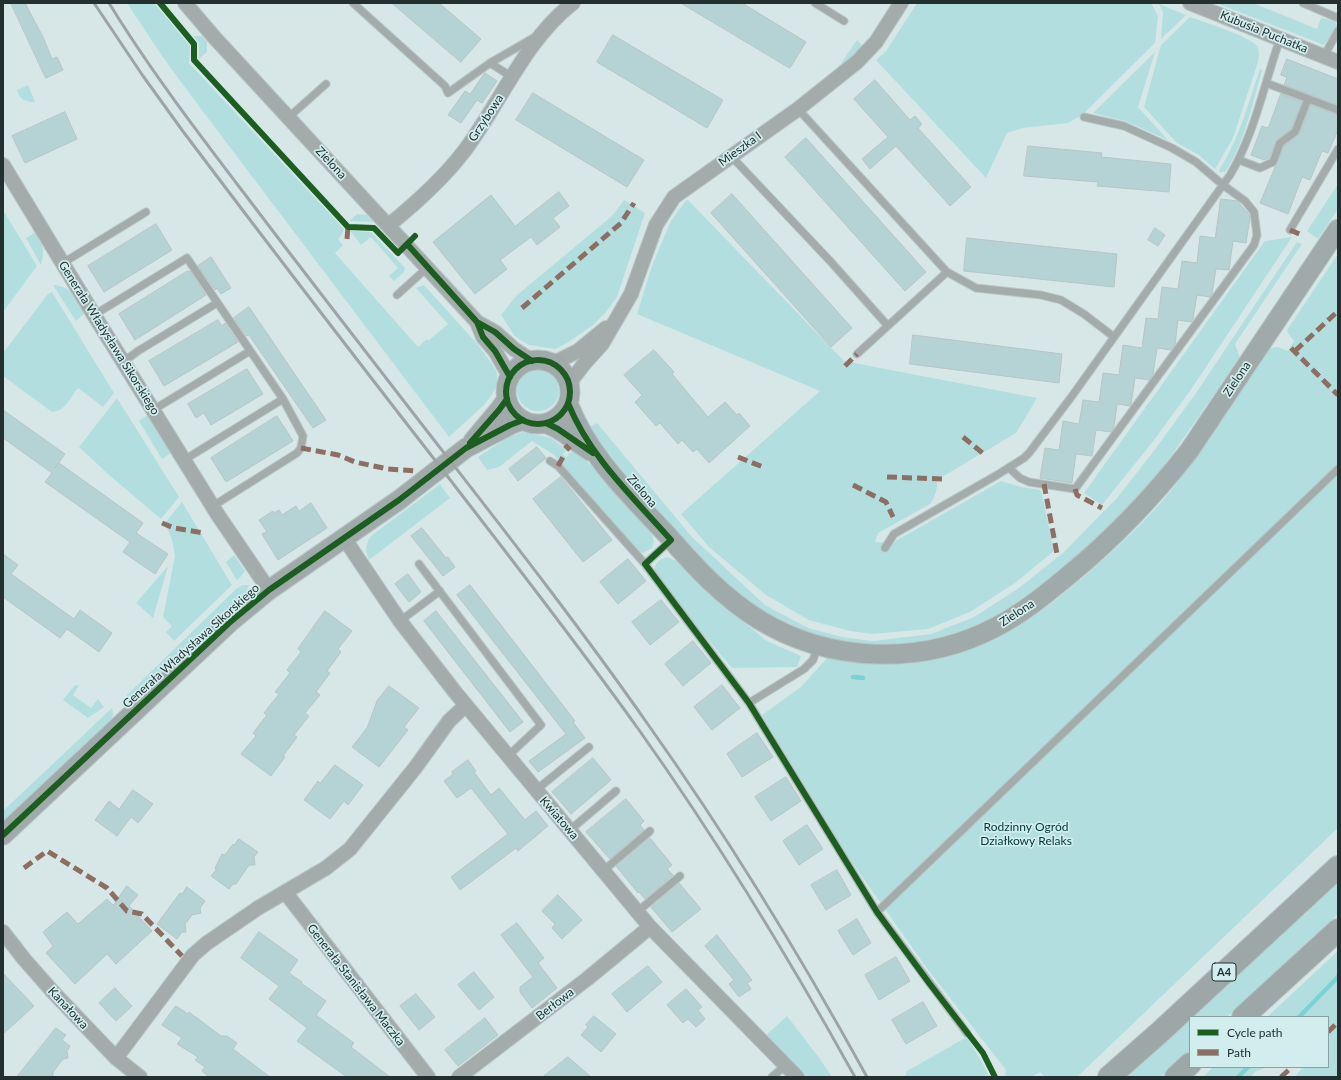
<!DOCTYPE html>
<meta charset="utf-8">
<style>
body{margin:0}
#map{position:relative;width:1341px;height:1080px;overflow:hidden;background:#d7e7e8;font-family:Lato,sans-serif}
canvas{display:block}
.frame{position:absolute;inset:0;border:4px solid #242f2f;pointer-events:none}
.legend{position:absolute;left:1189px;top:1016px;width:140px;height:52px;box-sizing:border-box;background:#d1edee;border:1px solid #8ca1a2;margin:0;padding:5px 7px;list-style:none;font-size:12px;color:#242f2f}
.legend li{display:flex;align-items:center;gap:8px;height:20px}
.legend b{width:20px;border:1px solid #8ca1a2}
</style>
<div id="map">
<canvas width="1341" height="1080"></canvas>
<div class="frame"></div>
<ul class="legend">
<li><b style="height:5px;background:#1b5e20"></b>Cycle path</li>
<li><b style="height:5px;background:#8d6e63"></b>Path</li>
</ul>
</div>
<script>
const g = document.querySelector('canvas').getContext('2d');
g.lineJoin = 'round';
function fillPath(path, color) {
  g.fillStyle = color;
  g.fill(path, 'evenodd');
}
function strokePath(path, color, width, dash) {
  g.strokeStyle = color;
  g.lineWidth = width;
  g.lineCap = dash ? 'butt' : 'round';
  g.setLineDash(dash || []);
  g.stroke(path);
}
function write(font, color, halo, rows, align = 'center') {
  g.font = font + ' Lato,sans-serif';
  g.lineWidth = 3.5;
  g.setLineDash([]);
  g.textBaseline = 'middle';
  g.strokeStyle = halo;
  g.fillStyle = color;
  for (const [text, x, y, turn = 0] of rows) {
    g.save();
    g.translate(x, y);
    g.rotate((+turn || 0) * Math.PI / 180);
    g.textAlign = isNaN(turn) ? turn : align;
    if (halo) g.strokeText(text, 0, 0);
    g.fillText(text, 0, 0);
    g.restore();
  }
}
fillPath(new Path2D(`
 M127,3H154L190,46L189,63L344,229L342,234L338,239L343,245L335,253L418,347L427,339L428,341L448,324L416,288L424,285L479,346L496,370L497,375V386L491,396L484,405L449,437L195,101L162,56Z
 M917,3H1151L1158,16L1155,43L1082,115L1068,123L1023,128L1007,133L986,178L876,60L886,51Z
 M1216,3H1253L1317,29L1321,18L1334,21L1338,26L1324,45Z
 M1159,4L1186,15L1161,39L1163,12Z
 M1190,17C1204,22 1249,36 1257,46C1260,50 1259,57 1258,62L1233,138L1215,169L1199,155L1177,143L1144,107L1161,45Z
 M193,36H202L207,42V52L199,59V42Z
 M857,40L863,46L854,57L835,72Z
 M1155,52L1138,107L1168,140L1125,121L1093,113Z
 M1260,69L1262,70C1252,105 1245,142 1225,172H1220L1219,170C1239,140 1248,104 1260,69Z
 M28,85L35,102C25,102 20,100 17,90Z
 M1338,184V209L1318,239L1307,231Z
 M687,199L844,361L1037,398L1016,433L937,480C938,488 935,497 930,504L878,533L875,542L892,543L1001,481L1021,487L1041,490L1054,551L1015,583L970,612L928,629L872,634L850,631L809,620L766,595L709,547L681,514L820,391L637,314L653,263L671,221Z
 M624,200L645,213L617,297L606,312L592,326L567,343L555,349L529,345L520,340L514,335L501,315L516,296L612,216Z
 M3,210L37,266L3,312Z
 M357,214L367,215L374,222L349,221Z
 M351,231L371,232L405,268L404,272L394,281L389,276L398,268L371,237L361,245L351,232Z
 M36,232C43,245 45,250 41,265L26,238Z
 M1292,237L1192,388L1154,440L1102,505L1084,493L1265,241Z
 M1297,242L1302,244L1235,344L1240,358L1159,473L1136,502L1096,541L1021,603L984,626L928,645H875L845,642L808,632L769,614L747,600L717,575L650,504L587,428L597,423L692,537L765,605L808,628L842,637L873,641L931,634L974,617L1019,588L1064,552L1117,498L1153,452L1196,393Z
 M1338,254V828L1077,1077H1045L1040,1072L1031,1077H1005L1006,1070L926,967L846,854L762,715L801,687L827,658C909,674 974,657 1042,610C1058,599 1072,586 1087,574C1116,549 1144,523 1169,493C1181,479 1190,461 1201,446C1223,413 1246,381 1268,349L1278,347L1288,351L1294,341L1288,333L1287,330Z
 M53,285C72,286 76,299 85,313L76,321Z
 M52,292L114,393L103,407L78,388C71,396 65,412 52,412L3,376V353L48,294Z
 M517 390a21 21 0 1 1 42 0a21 21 0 1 1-42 0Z
 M117,398L179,497L161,519L109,475L79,447Z
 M148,415L171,453L162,459L139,421Z
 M523,432L551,438L567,450L563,454L566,457L573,450C599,471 630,501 649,528C651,532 653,537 654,542L652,548L643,553L636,551L633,545L554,455L532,441L499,467L487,470L478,457L508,437Z
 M440,484L450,498L369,560C365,550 365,545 371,536Z
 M182,502L232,585L174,641L166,632L172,626L163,617L175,556L172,540L165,523Z
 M234,555L245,571L238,580L236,579L226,562Z
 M667,557L681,563L707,592L767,641L801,656L797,667L732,668L659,582C653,569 652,562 667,557Z
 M168,566L153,618L136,603Z
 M243,585H249L245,595L138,697L127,699V695L236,589Z
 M75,685L79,686L73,695L91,708L98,699L104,707L88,718L63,700Z
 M112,708L113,714L111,721L3,822V811Z
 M1338,878V914L1227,1017H1190V1051L1161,1077H1122Z
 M1338,951V1077H1295L1303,1067H1328V1017H1267Z
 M787,1016L817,1055L832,1077H802L763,1038Z
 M967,1037L983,1064L989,1077H905L907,1071Z
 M1213,1067H1267L1255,1072L1251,1077H1203Z`), '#b3dee0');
strokePath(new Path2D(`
 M853,677L863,678
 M1299,1017L1338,977
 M1238,1077L1248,1067`), '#7ad2d4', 4.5);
const building = new Path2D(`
 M11,3H25L43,37L52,59L57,57L63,70L46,78Z
 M392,3H439L481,39L461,62Z
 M681,3H742L806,42L790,68Z
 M613,35L723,100L707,128L597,62Z
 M1287,59L1338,79V105L1284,85L1287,77L1281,75Z
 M485,73L497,81L482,103L477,100L461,123L448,115L465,91L470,94Z
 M875,80L910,120L915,116L922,124L918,128L971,187L950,206L896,146L870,169L862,159L888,137L854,99Z
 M533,93L644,160L627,187L516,120Z
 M1281,94L1302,102L1291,129L1277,139L1269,158L1264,160L1251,155L1262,126L1268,128Z
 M1311,105L1338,115V130L1328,153L1322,151L1310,180L1302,177L1288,214L1260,203L1284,146L1299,134Z
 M65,112L77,139L25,163L12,136Z
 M806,138L926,272L905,291L785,157Z
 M1028,146L1102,153L1101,157L1171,164L1169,192L1097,186L1098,182L1024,176Z
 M559,192L569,206L553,218L560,227L537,245L531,237L500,260L507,269L475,294L433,242L491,195L515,226Z
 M732,194L852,328L831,347L711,213Z
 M1221,199L1237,201L1249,214L1250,218L1246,243L1233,241L1229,270L1216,269L1212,294L1210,297L1197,295L1193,319L1191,322L1178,320L1175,345L1171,350L1157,348L1153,374L1149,380L1135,378L1131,404L1130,406L1117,404L1114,427L1111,432L1096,430L1092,456L1076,454L1072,483L1040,478L1045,448L1059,450L1063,421L1079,424L1083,400L1099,402L1103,373L1119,375L1123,345L1142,348L1146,318L1158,319L1162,287L1178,289L1182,261L1197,263L1200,236L1215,238Z
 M156,224L172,250L104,292L88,266Z
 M1155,228L1165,235L1158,246L1148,240Z
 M967,238L1117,254L1114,287L964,271Z
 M211,257L231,288L221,294L217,288L215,290L198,266Z
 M188,271L189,272L190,271L206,295L135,340L119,314Z
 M249,307L326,420L313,428L249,335L246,336L234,318Z
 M218,320L222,326L225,323L238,342L164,386L149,361Z
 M913,335L1062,354L1059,383L910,364Z
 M654,350L674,372L672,374L708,417L725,402L737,415L739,413L750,426L709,463L697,449L693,452L682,440L678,444L660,423L656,426L635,402L642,395L624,375Z
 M247,369L263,394L211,425L204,413L196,418L188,404Z
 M3,410L65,454L55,468L59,463L143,523L136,533L168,554L155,574L123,552L130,542L45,482L52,473L3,438Z
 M277,416L293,441L226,482L211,458Z
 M537,447L546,458L518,481L509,469Z
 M561,477L612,540L583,562L533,499Z
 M311,503L327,528L278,560L262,534L267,532L259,520L273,511L274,513L279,510L282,515L296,506L299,511Z
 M422,528L446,558L448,557L455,567L443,576L411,536Z
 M3,554L18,565L11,574L74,619L80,610L112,633L99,652L67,629L60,638L3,597Z
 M628,559L646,581L618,604L600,582Z
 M408,574L421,592L409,602L395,584Z
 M470,585L575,721L573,722L585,738L538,772L529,761L566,734L457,595Z
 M661,600L679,622L650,645L632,622Z
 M325,611L352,631L338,649L341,652L327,671L330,673L316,692L320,695L305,713L309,716L294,735L297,737L283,756L285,757L271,776L241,754L256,736L253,733L267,715L264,713L279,694L275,692L290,673L287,670L301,652L298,649Z
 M436,611L523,722L510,732L424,621Z
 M693,641L711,663L683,686L665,664Z
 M722,685L740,708L712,730L694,707Z
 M389,686L419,708L404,727L408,730L379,767L352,747L367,728L377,701Z
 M757,733L773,757L742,777L727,754Z
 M593,758L611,780L571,814L552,792Z
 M468,760L476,771L474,772L491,795L499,788L525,820L536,811L548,826L518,851L516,848L460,890L451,877L508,834L471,788L457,798L444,781L453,774L452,772Z
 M335,765L363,785L348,805L344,801L330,819L304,800L318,781L320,783Z
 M786,777L801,801L771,821L755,797Z
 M133,790L153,804L138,823L131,817L117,836L95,820L109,801L119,809Z
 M626,799L644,821L640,825L644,830L610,859L586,832Z
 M807,825L823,849L799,865L783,841Z
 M650,838L672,865L667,869L673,875L645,899L639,892L638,893L616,866Z
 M239,839L258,852L254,857L255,865H249L236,884H233L229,889L211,876L216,870L215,868L222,854L225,855L233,844L234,845Z
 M837,870L851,895L826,910L811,885Z
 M679,883L701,909L672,932L651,907Z
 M127,886L138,895L129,906L152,931L116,964L107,954L75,984L46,953L53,946L43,932L67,912L78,924L107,899L113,905Z
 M187,887L205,901L200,908L201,913L192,915L185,924L186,932H182L177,939L157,924L180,893L182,894Z
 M558,895L582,920L562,939L552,928L555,924L542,911Z
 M857,919L871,943L853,955L838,931Z
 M517,923L544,958L538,963L557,988L532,1008L520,992V987L533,977L501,935Z
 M259,932L298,960L289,973L302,982L301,983L326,1001L316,1015L354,1043L351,1047L390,1077H347L297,1041L307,1028L269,999L279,986L241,958Z
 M717,935L752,980L747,983L751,989L739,997L729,984L734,980L705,946Z
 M896,957L910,981L879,1000L865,975Z
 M648,966L662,982L627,1012L612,994Z
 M474,972L494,997L479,1010L458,985Z
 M3,973L34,1006L3,1034Z
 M115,988L132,1006L116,1021L99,1003Z
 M686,989L702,1007L698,1010L705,1019L696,1027L688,1019L683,1023L667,1005Z
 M416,994L435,1017L419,1030L400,1006Z
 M923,1002L937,1026L906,1044L892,1020Z
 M176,1006L188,1014L189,1012L221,1036H227L237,1043L233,1049L270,1077H209L202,1071L205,1067L195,1060L198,1057L177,1044L182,1038L162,1025Z
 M594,1016L616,1034L601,1052L581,1035L588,1027L586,1025Z
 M485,1018L498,1035L458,1066L445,1050Z
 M56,1028L66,1035L62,1040L70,1046L67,1051L68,1058L63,1059L53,1072V1077H17Z
 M568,1057L591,1077H543Z`);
fillPath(building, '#b5d3d4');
strokePath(building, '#b7c4c4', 1);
const lane = new Path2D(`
 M353,3L445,86L448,93L490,63L512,77
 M815,3L844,21
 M1303,3L1338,18
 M1324,56L1338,31
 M490,63L535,37
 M1266,83L1338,110
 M798,109L947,272L976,288L1041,295L1061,300L1084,314L1114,337
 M289,117L326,84
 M731,156L831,262L888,326
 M1239,160L1260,168L1273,162L1280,143L1295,132L1308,99
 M1290,230L1338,149
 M63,263L146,212
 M397,295L428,267
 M94,315L187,258L283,399L303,436L301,448L297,453L213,506
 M857,354L947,272
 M123,362L138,351L217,303
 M153,410L250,351
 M184,460L283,399
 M550,461L558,466L645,564L749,703L877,912L967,1033
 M1009,468L1020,478L1029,482L1075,489L1254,245L1257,235L1254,212L1245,201L1223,185L1196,162L1172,148L1124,126L1084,117
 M885,548L894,534L997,475L1024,458L1029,453L1072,396L1230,175C1255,133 1264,84 1280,39
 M419,564L541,725L508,756
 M645,564L671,540
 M400,621L440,591
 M749,703L804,669L813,660L818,646
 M536,790L589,747
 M570,830L616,791
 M603,871L650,831
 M637,912L680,876
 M877,912L1338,469
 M772,1077L786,1065`);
const street = new Path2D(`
 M185,3L214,37L477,322L495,332L514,349L532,361
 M1190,3L1338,62
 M3,165L94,315L218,515L269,590
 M389,225C416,203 444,178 465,150C501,102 525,40 573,3
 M477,322L483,337L495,351L510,377
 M552,364L578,351L606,328
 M568,385L584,364L602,344L631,294L656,225L674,197L798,109L857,62L876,42L901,3
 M344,538L400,621L455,692L650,927L797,1077
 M285,892L428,1077
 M3,932L24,959L53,992L116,1058L140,1077
 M116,1058L193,955L207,943L258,908L326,868L350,849L415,768L449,721L466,705
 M459,1077L587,979L650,927`);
const secondary = new Path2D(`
 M506 392a32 32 0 1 1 64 0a32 32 0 1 1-64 0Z
 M568,403C588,456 631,496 669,537C696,568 723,597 758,619C829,663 922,666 996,627C1023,613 1046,594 1069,575C1114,538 1153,497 1189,451L1338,229
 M546,423L558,429L590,451
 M473,441L499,410L507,399
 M3,835L229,623L269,590L399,500L466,448L510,425L523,420`);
const highway = new Path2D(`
 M1243,1017L1338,930
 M1109,1077L1159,1033L1338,867
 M1176,1077L1190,1064`);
strokePath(lane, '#b8c4c5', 9);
strokePath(street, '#b8c4c5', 16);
strokePath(secondary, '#b8c4c5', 21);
strokePath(highway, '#b8c4c5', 24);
strokePath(lane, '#a3abab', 7);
strokePath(street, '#a3abab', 14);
strokePath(secondary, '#a1aaaa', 19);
strokePath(highway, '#9ea7a8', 22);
strokePath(new Path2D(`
 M94,3L143,76L182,130C264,239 347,347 431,455C501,546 572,636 639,730C718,841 789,958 855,1077
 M109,3C150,70 199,134 247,197C296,262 346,326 396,391C481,501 568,610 647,723C728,837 800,955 867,1077`), '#9ca4a4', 3);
strokePath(new Path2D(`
 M1290,230L1302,235
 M347,239L348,227
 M522,308L621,223L634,203
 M1291,348L1338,395
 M1295,351L1338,311
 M845,366L857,354
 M963,437L985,455
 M565,445L570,450
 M301,448L338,455L355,462L388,469L417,471
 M738,457L763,467
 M558,466L563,457
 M887,477L944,479
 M1044,484L1057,554
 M853,485L886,502L893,517
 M1075,489L1077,495L1102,508
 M162,523L174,528L204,533
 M24,868L47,851L107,888L127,911L142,914L182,956
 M1328,1032L1338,1022
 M1281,1077L1292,1067`), '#8d6e63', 5, [10, 5]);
strokePath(new Path2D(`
 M160,3L194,44V60L348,227L374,228L398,253L415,236
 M407,244L477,322L495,332L514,349L532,361
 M477,322L483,337L495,351L510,377
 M506 392a32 32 0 1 1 64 0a32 32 0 1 1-64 0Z
 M568,403C589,456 633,497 671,540L645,564L749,703L877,912L929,983L983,1053L995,1077
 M546,423L558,429L593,453
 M470,443L499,410L507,399
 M3,835L229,623L269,590L399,500L466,448L510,425L523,420`), '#1b5e20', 6);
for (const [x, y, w] of [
 [1224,972,24]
]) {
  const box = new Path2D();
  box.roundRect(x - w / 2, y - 9, w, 18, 3);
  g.fillStyle = '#d1edee';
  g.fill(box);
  strokePath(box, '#242f2f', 1);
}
write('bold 11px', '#242f2f', null, [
 ["A4",1224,972]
]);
write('12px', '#242f2f', '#d1edee', [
 ["Kubusia Puchatka",1264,32,22],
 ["Grzybowa",486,118,-57],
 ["Mieszka I",740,149,-36],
 ["Zielona",331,163,47],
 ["Generała Władysława Sikorskiego",109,338,58],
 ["Zielona",1237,379,-56],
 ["Zielona",642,491,49],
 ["Zielona",1017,613,-33],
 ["Generała Władysława Sikorskiego",191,646,-42],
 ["Kwiatowa",559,818,49],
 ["Generała Stanisława Maczka",356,985,52],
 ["Berłowa",555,1004,-38],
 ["Kanałowa",68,1008,47]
]);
write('12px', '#00383a', '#d1edee', [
 ["Rodzinny Ogród",1026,827],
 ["Działkowy Relaks",1026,841]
]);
</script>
